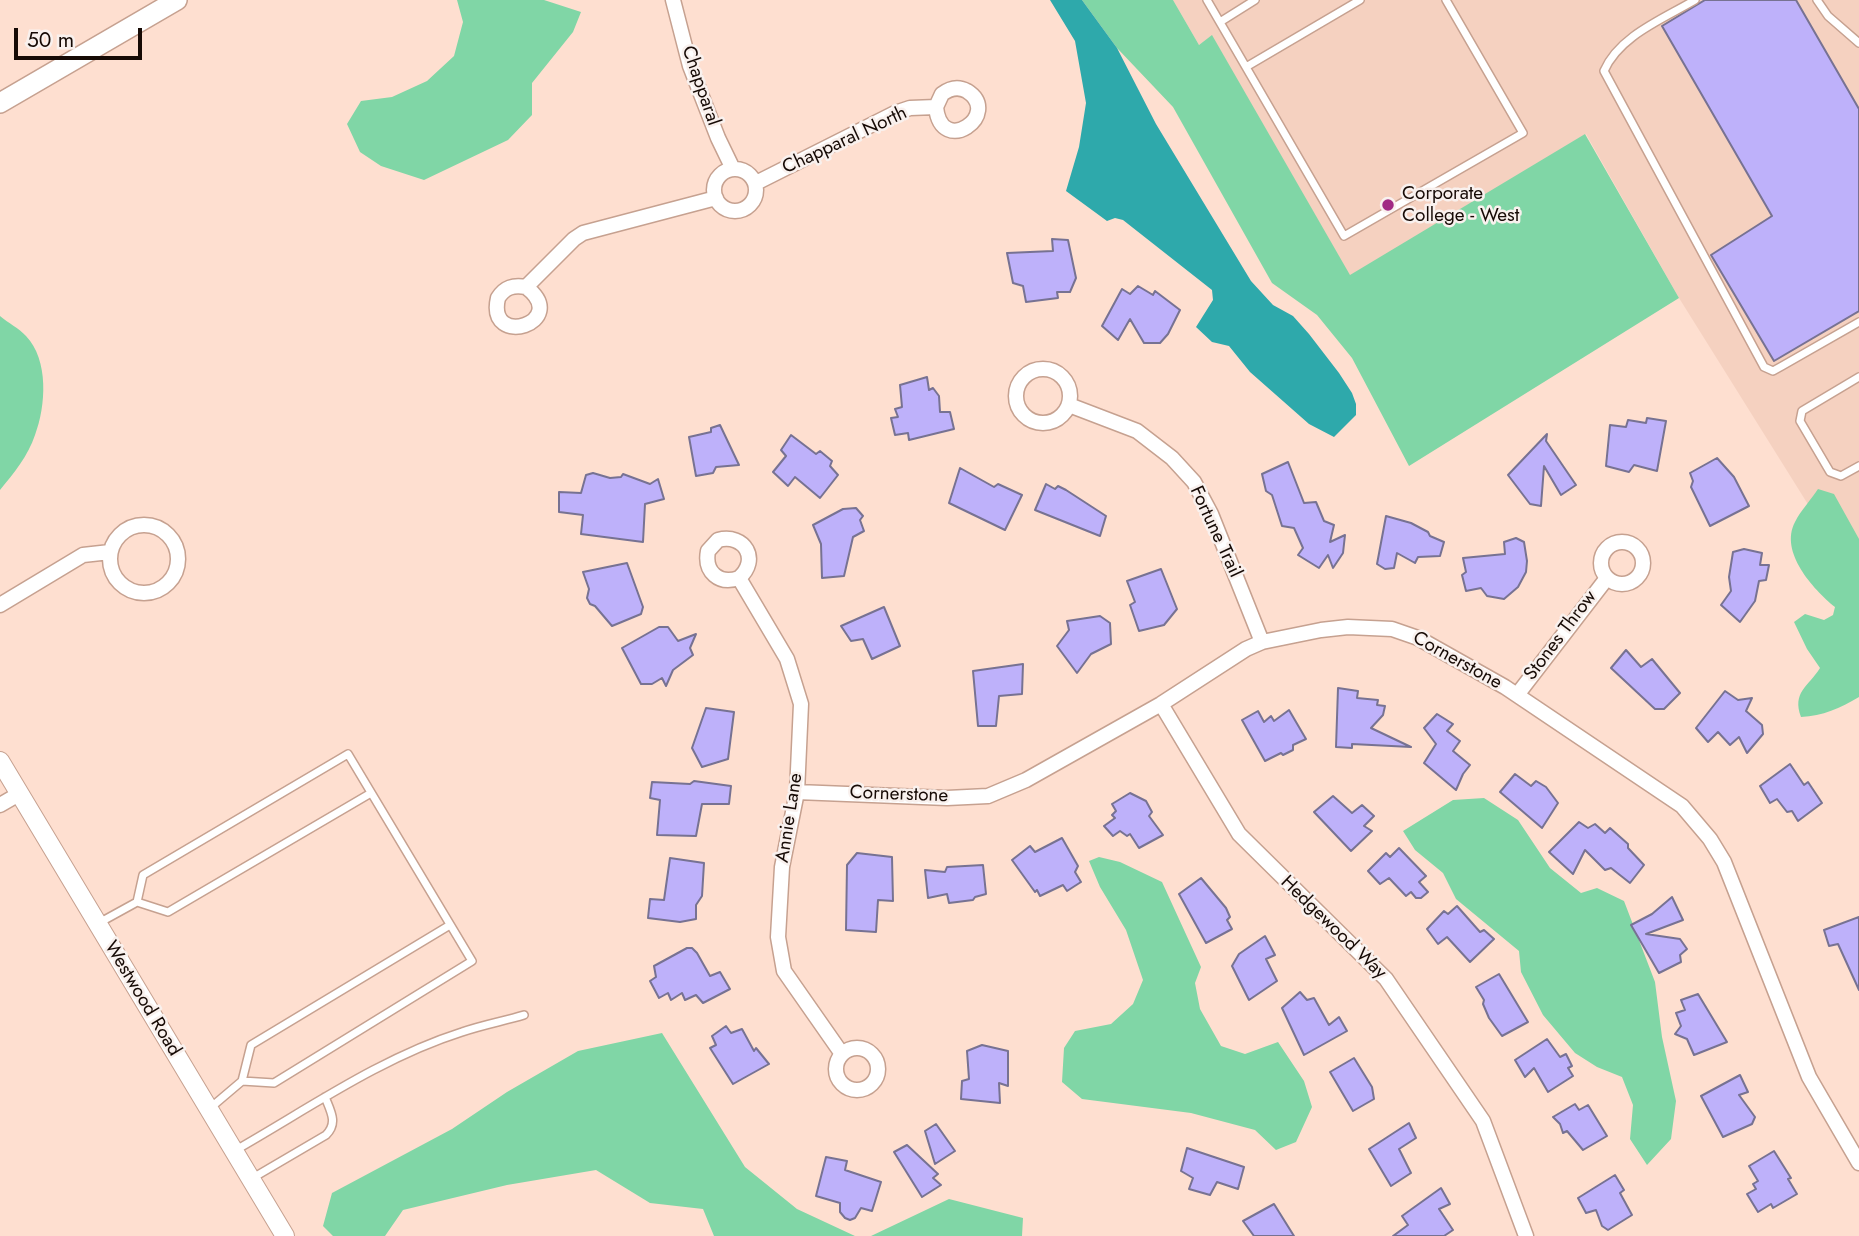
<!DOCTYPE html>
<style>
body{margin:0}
#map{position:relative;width:1859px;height:1236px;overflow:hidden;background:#fedfd0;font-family:Jost,sans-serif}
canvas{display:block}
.scale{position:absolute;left:14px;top:28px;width:128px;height:32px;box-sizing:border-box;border:4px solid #160a05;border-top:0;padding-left:9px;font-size:21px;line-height:24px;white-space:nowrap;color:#160a05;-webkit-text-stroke:5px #f9f1ee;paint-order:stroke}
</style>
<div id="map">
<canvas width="1859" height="1236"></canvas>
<div class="scale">50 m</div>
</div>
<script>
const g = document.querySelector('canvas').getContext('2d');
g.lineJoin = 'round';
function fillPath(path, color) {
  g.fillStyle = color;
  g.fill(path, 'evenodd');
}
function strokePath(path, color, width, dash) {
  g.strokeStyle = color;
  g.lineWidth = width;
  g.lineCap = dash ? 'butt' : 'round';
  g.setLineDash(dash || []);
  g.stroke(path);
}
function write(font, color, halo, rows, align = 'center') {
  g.font = font + ' Jost,sans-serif';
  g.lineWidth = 5;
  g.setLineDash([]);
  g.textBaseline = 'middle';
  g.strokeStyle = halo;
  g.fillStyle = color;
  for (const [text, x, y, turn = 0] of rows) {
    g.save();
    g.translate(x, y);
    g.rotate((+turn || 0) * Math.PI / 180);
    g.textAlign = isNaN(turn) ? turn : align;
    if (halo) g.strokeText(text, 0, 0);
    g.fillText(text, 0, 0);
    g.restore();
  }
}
fillPath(new Path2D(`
 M1173,0H1859V586L1679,298L1586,134L1350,276L1212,36L1199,45Z`), '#f5d1c0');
fillPath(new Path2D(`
 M457,0H544L581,12L573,32L532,83V115L508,140L424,180L381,166L360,152L347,124L361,101L392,97L427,81L454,56L463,22Z
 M1082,0H1173L1199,45L1212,35L1350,275L1585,134L1679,298L1409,466L1352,358L1317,315L1272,283L1173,107L1117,48Z
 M0,316C8,323 19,328 26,336C49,360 46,406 35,435C28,456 14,473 0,490Z
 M1818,489L1834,494L1859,539V697C1840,708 1823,716 1801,717C1792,692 1808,687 1820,668L1807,649L1794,622L1805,614L1824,620L1833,615L1835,607C1813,589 1779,552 1795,522C1801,510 1811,500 1818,489Z
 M1484,798L1518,820L1550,868L1581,893L1597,888L1624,901L1655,982L1662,1037L1676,1101L1671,1139L1647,1165L1630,1139L1633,1105L1622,1077L1597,1067L1575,1053L1543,1015L1521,972L1519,951L1456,899L1443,873L1415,850L1403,831L1453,800Z
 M1099,857L1120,862L1162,882L1201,967L1195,983L1200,1009L1221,1046L1245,1054L1278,1042L1304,1081L1312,1107L1296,1142L1276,1150L1255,1130L1191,1113L1082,1099L1062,1082L1064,1048L1075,1031L1111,1024L1133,1004L1143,980L1126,930L1100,887L1089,861Z
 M662,1033L745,1167L797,1209L855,1236H714L703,1209L650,1203L596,1170L507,1185L403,1210L385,1236H333L323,1226L332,1193L452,1129L507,1092L578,1051Z
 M949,1199L1023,1218L1022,1236H871Z`), '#80d6a6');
fillPath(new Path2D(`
 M1050,0H1082L1117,48L1156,124L1251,281L1273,305L1293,316L1309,334L1339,373L1352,393L1356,404V415L1334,437L1309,424L1250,372L1229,346L1212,342L1196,327L1213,300L1212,290L1123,220L1115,218L1107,221L1066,191L1079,147L1086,103L1075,41Z`), '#2ea9ab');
const building = new Path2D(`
 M1705,0H1796L1859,109V311L1774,361L1711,255L1772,216L1662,26Z
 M1052,239L1068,240L1076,278L1070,292H1057L1058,298L1026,302L1023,286L1013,283L1007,253L1053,251Z
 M1138,286L1153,295L1155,291L1180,310L1168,334L1160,343H1144L1130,319L1118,340L1102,326L1122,289L1130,294Z
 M927,377L929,390L933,388L939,396L940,412H950L954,429L909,440L908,433L895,435L891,418L898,417L895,409L902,407L900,385Z
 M1647,418L1666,421L1657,471L1634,465L1629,472L1606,466L1610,425L1626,427L1628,420L1646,423Z
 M720,425L739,465L716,467L713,473L696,476L689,437L711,432V428Z
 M1547,434L1546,441L1576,485L1561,495L1544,466L1541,506L1530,504L1508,475Z
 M791,435L816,454L820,451L832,461L830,466L838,475L820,498L795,477L788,486L773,472L786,456L781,450Z
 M1717,458L1734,477L1749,506L1710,526L1691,487L1693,481L1690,473Z
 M1288,462L1304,503L1316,502L1324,521L1334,525L1330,542L1345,535L1343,553L1333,568L1328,555L1319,568L1298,555L1303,548L1294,528L1282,526L1272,495L1266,491L1262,474Z
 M960,468L994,487L998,484L1022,495L1005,530L949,503Z
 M593,473L610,478L621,477L623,474L650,484L658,479L664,499L645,504L643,542L581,534L583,515L559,512V492L581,493L586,475Z
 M1046,484L1055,489L1058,486L1066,490L1106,516L1100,536L1035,510Z
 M856,508L863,516L860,520L864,531L853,537L844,576L822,578L821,544L813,525L843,509Z
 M1386,516L1411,523L1428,532L1430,536L1444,542L1440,556L1418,557L1415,563L1397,553L1394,568L1385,569L1377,564Z
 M1516,538L1524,542L1527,561L1526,572L1518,587L1504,599L1487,596L1481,588L1466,591L1462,575L1466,572L1463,558L1505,554L1504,542Z
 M1744,549L1762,553L1760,565H1769L1766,580L1759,581L1755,601L1740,622L1721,605L1731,591L1729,577L1733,552Z
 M627,563L643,607L641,614L612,626L595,606L590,604L587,598L589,589L583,572Z
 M1161,569L1177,609L1164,625L1139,631L1130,605L1135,602L1127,581Z
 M884,607L900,646L872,659L863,639L851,641L841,626Z
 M1100,616L1110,623L1111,644L1091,654L1077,673L1057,646L1069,630L1067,621Z
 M659,627H668L678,641L696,634L690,648L693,655L673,670L666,686L662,678L652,684H641L622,648Z
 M1626,650L1641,667L1652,659L1680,693L1664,709H1655L1611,668Z
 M1023,664L1022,694L999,696L996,726H978L973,671Z
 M1338,688L1358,691L1357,698L1378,700L1377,705L1385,706L1383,715L1371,728L1411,747L1352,744V748L1336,747Z
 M1725,691L1738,700L1752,698L1746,711L1762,725L1763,734L1747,753L1739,737L1730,745L1718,732L1708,742L1696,728Z
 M706,708L734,712L728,759L702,767L692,748Z
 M1289,710L1306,739L1293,745V750L1283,755L1281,753L1265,761L1242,720L1258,711L1264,722L1271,716L1274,721Z
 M1437,714L1453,724L1447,731L1460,741L1453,751L1470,765L1463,774L1456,790L1424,763L1436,744L1424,728Z
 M1790,764L1804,785L1808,782L1822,803L1798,821L1792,811L1787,812L1777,799L1770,803L1760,786Z
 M1515,774L1531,786L1536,781L1546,787L1558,803L1542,828L1500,792Z
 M694,781L731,786L729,804H702L696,836L657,835L660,800L650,798L652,782L690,784Z
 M1130,793L1146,801L1152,812L1149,816L1163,835L1139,848L1130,834L1127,836L1120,831L1113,836L1104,826L1115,818L1112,815L1116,811L1112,804Z
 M1333,796L1352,813L1362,805L1374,816L1364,826L1372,831L1351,851L1314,812Z
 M1579,822L1588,828L1595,824L1605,833L1610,828L1628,844V848L1644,865L1630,883L1611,868L1605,870L1585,850L1573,874L1549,852Z
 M1062,838L1078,866L1075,872L1081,882L1067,891L1063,885L1040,896L1037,890L1035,892L1012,860L1030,846L1035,852Z
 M1399,848L1426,876L1419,882L1428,892L1421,898H1416L1411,892L1406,896L1389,878L1380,884L1368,871L1386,853L1390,857Z
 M857,853L892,857L893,901L878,900L876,932L846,930L847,865Z
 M670,858L704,863L702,896L696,905V919L680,922L648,918L650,899L664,900Z
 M983,865L986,894L975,897L973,900L949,903L947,894L928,898L925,870L945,872L947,867Z
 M1201,878L1226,908L1230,917L1227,920L1232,929L1206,943L1179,894Z
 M1672,897L1683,920L1646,934L1680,939L1687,949L1680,955L1681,962L1659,973L1631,925L1652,914Z
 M1457,906L1480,932L1484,930L1494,939L1470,962L1447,937L1438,944L1427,929L1444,911L1448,914Z
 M1859,917V990L1838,944L1829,946L1824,930Z
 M1265,936L1275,955L1266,959L1277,981L1249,1000L1232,966L1239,954Z
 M687,948H692L697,953L710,976L720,972L730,989L703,1003L696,995L685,1000L682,993L671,1000L668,993L659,998L650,981L656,977L654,966Z
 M1499,974L1528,1022L1502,1036L1489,1018L1483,1004L1484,1000L1476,987Z
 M1300,992L1307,1000L1314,998L1329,1025L1339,1017L1347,1031L1304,1055L1282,1008Z
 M1698,994L1727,1042L1694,1055L1687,1039L1675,1034L1681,1026L1676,1013L1685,1010L1681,1000Z
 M726,1026L731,1033L742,1029L754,1051L756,1048L769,1064L733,1084L710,1048L716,1045L712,1036Z
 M1547,1039L1560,1057L1566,1054L1572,1066L1568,1068L1573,1076L1548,1092L1534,1068L1525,1077L1515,1060Z
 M982,1045L1008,1051V1086L999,1083L1000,1103L961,1099L962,1081L969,1079L967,1051Z
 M1354,1058L1372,1087L1374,1099L1353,1111L1330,1072Z
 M1740,1075L1748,1092L1739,1095L1755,1117L1752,1124L1723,1137L1701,1096Z
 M1575,1104L1579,1110L1588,1105L1607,1136L1583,1150L1567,1131L1563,1133L1560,1124L1553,1117Z
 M1409,1123L1416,1138L1399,1149L1411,1173L1391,1186L1369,1149Z
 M936,1124L955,1151L935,1164L925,1131Z
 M907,1145L938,1174L933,1178L941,1185L922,1197L894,1152Z
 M1187,1148L1244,1167L1238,1189L1217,1182L1210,1195L1189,1189L1193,1178L1181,1171Z
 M1774,1151L1791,1178L1788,1179L1797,1194L1773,1208L1771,1204L1758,1212L1747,1194L1756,1189L1753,1184L1758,1181L1749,1166Z
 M826,1157L847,1161L845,1170L881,1182L872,1211L861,1208L855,1218L850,1220L845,1218L840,1212V1203L816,1196Z
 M1615,1175L1624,1190L1620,1193L1632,1215L1608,1230L1602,1226L1596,1210L1586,1213L1578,1198Z
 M1441,1188L1450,1204L1439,1209L1453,1230L1444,1236H1393L1408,1225L1402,1216Z
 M1274,1204L1294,1236H1254L1243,1221Z`);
fillPath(building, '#beb1fa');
strokePath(building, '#777292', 2);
const service = new Path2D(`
 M1207,0L1344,236L1523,133L1446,0
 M1695,0C1663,19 1619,36 1604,71L1764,367L1773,371L1782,366L1859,322
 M1817,0L1828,16L1859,43
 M1220,22L1255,0
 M1246,67L1360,0
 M1859,377L1802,411L1800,421L1830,472L1841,476L1859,466
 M137,902L168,912L371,793
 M97,924L137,902L143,875L348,754L472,961L274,1083L242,1081L209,1109
 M242,1081L251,1045L450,925
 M234,1151C308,1109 380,1058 462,1032C482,1025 504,1021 524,1015
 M251,1179L326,1135C338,1123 331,1112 325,1097`);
const minor = new Path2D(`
 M673,0L690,66L718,138L733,169
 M714 190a21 21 0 1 1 42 0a21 21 0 1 1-42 0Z
 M756,183L895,113L910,108L936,107L942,94C950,88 958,86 967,91C1003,114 941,158 936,107
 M526,287C513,285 505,287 498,298C486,350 572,322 526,287L574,239L583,233L716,198
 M1016 396a27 27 0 1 1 54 0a27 27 0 1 1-54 0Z
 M1069,405L1137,431L1172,458L1194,482L1211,514L1262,642
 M110 559a34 34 0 1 1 68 0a34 34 0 1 1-68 0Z
 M1601 563a21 21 0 1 1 42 0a21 21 0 1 1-42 0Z
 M739,578C760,560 745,533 718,540L708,551C704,572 719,585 739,578L787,659L801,704L797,792L782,867L778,937L784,971L842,1054
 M0,605L83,555L110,552
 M1517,695L1607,578
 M1161,704L1239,834L1386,979L1483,1121L1526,1236
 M797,792L947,798L988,796L1026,780L1161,704L1246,649L1262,642L1321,630L1348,627L1392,629L1418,638L1505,687L1682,806L1710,839L1724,862L1809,1077L1859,1163
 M0,805L19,794
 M836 1069a21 21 0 1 1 42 0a21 21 0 1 1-42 0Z`);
const tertiary = new Path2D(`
 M0,761L285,1236`);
const secondary = new Path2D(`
 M0,103L177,0`);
strokePath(service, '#c6a190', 10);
strokePath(minor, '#c6a190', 17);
strokePath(tertiary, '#c6a190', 20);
strokePath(secondary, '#c6a190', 22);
strokePath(service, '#fff', 7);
strokePath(minor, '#fff', 14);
strokePath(tertiary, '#fff', 18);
strokePath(secondary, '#fff', 19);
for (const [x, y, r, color] of [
 [1388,205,7,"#a12b84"]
]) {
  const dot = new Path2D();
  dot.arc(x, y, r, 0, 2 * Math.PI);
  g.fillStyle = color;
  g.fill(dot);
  strokePath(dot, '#f9f1ee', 2.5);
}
write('19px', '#160a05', '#f9f1ee', [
 ["Chapparal",700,86,71],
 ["Chapparal North",845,141,-25],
 ["Fortune Trail",1215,532,65],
 ["Stones Throw",1561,636,-53],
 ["Cornerstone",1457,661,29],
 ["Cornerstone",899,795,2],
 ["Annie Lane",790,818,-81],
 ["Hedgewood Way",1333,928,44],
 ["Westwood Road",142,999,59]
]);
write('19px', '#160a05', '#f9f1ee', [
 ["Corporate",1402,194],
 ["College - West",1402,216]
], 'left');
</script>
